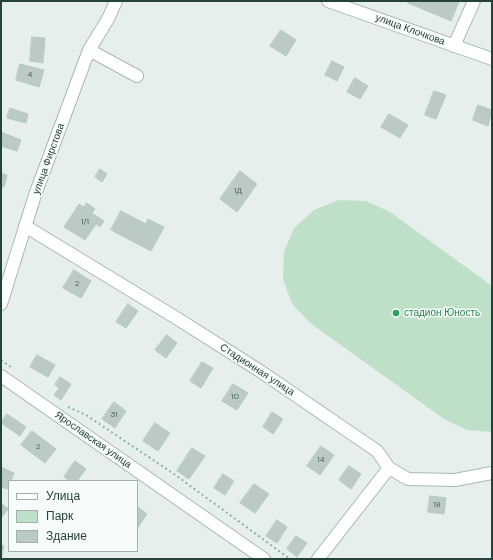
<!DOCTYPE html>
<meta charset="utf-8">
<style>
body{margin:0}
#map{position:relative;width:493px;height:560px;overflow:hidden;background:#e6efeb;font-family:"DM Sans",sans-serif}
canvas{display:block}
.frame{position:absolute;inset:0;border:2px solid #24423a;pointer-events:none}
.legend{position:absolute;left:8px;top:480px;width:130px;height:72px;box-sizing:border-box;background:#f7fbf9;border:1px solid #a3b1ad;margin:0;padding:5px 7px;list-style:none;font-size:12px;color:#24423a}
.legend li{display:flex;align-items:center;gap:8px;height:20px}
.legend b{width:20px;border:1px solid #a3b1ad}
</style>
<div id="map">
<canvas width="493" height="560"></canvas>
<div class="frame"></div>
<ul class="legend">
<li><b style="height:5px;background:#fff"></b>Улица</li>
<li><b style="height:11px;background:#bfe0c8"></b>Парк</li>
<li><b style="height:11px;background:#bbcac4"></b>Здание</li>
</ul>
</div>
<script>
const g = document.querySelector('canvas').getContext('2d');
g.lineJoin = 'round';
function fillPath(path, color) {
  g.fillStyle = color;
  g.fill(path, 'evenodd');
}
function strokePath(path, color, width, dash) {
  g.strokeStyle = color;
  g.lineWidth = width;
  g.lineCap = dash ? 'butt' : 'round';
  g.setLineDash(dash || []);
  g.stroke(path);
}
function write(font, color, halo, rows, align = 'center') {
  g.font = font + ' "DM Sans",sans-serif';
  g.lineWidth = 3;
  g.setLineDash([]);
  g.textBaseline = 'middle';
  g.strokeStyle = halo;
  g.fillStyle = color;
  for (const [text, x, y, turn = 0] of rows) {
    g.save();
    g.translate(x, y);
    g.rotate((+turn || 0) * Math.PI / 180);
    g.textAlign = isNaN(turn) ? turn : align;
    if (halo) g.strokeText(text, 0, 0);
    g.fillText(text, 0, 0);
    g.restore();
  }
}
fillPath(new Path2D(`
 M339,200L366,201L390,212L492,286V432L467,430L444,419L310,323L292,304L283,279L284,252L294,228L314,210Z`), '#bfe0c8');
const building = new Path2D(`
 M408,1H455L459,2L451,21L408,3Z
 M281,30L296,40L286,56L270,46Z
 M32,37L45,38L43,63L30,61Z
 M332,61L344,67L337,81L325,75Z
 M20,64L44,70L39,87L16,80Z
 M355,78L368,86L360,99L347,92Z
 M434,91L446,95L436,119L425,115Z
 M478,105L492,110L488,126L473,120Z
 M10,108L28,114L26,123L7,118Z
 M389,114L408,125L400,138L381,127Z
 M1,132L21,140L17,151L1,146Z
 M100,169L107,174L102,182L95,177Z
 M240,171L257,184L237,212L220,199Z
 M1,173L7,175L4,187L1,186Z
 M87,203L95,209L92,213L104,221L100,227L96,224L85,240L64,227L79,204L84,207Z
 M121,211L146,224L148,219L164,227L151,251L111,230Z
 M74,270L91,281L81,298L63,288Z
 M128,304L138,311L126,328L116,322Z
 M167,335L177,343L166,358L155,350Z
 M37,355L55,365L48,377L30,367Z
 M202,362L213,368L201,388L190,381Z
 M60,377L71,384L61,400L54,395L59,388L55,385Z
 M233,384L248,393L237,410L222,401Z
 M114,402L126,411L115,428L102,419Z
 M272,412L283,419L273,434L263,427Z
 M7,414L26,427L20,436L1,423Z
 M155,423L170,433L158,451L143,441Z
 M32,431L56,449L45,463L21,445Z
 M321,446L334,455L320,475L307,466Z
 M192,448L205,456L189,479L177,471Z
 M75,461L86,469L77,481H70L64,477Z
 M349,466L361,474L351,489L339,480Z
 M1,467L14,473L11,481H9L7,489L1,487Z
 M223,474L234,481L225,495L214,488Z
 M254,484L269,494L255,513L240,503Z
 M430,496L446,498L444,514L428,512Z
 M1,503L8,509L1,518Z
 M138,507L147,514L137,529V508Z
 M277,520L287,527L277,543L266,536Z
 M296,536L307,543L297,557L287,549Z
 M1,545L4,546L1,559Z`);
fillPath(building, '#bbcac4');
strokePath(building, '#b8c9c2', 1);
const minor = new Path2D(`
 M328,1L492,59
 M454,46L474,1
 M89,50L137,76
 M25,226L178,319L260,371L377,451L389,468L408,479L455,480L492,473
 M1,304L35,195L89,50L108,19L116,1
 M1,376L264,559
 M318,559L389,468`);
strokePath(minor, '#a8b8b2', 14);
strokePath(new Path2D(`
 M1,360L12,368
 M68,407L86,415L174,474L290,559`), '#86b3a5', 2, [2, 3]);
strokePath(minor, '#fff', 12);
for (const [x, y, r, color] of [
 [396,313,4,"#2e9e5b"]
]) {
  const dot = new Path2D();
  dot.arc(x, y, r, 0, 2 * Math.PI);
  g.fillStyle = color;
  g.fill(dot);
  strokePath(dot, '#f7fbf9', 1.5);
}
write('8px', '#4a645c', null, [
 ["4",30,75],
 ["1Д",238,191],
 ["1/1",85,222],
 ["2",77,284],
 ["10",235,397],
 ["31",114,415],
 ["2",38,447],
 ["14",321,460],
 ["18",437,505]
]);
write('10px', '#24423a', '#f7fbf9', [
 ["улица Клочкова",410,30,20],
 ["улица Фирстова",49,159,-70],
 ["Стадионная улица",257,370,33],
 ["Ярославская улица",93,440,35]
]);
write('10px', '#27864d', '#f7fbf9', [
 ["стадион Юность",404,313]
], 'left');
</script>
